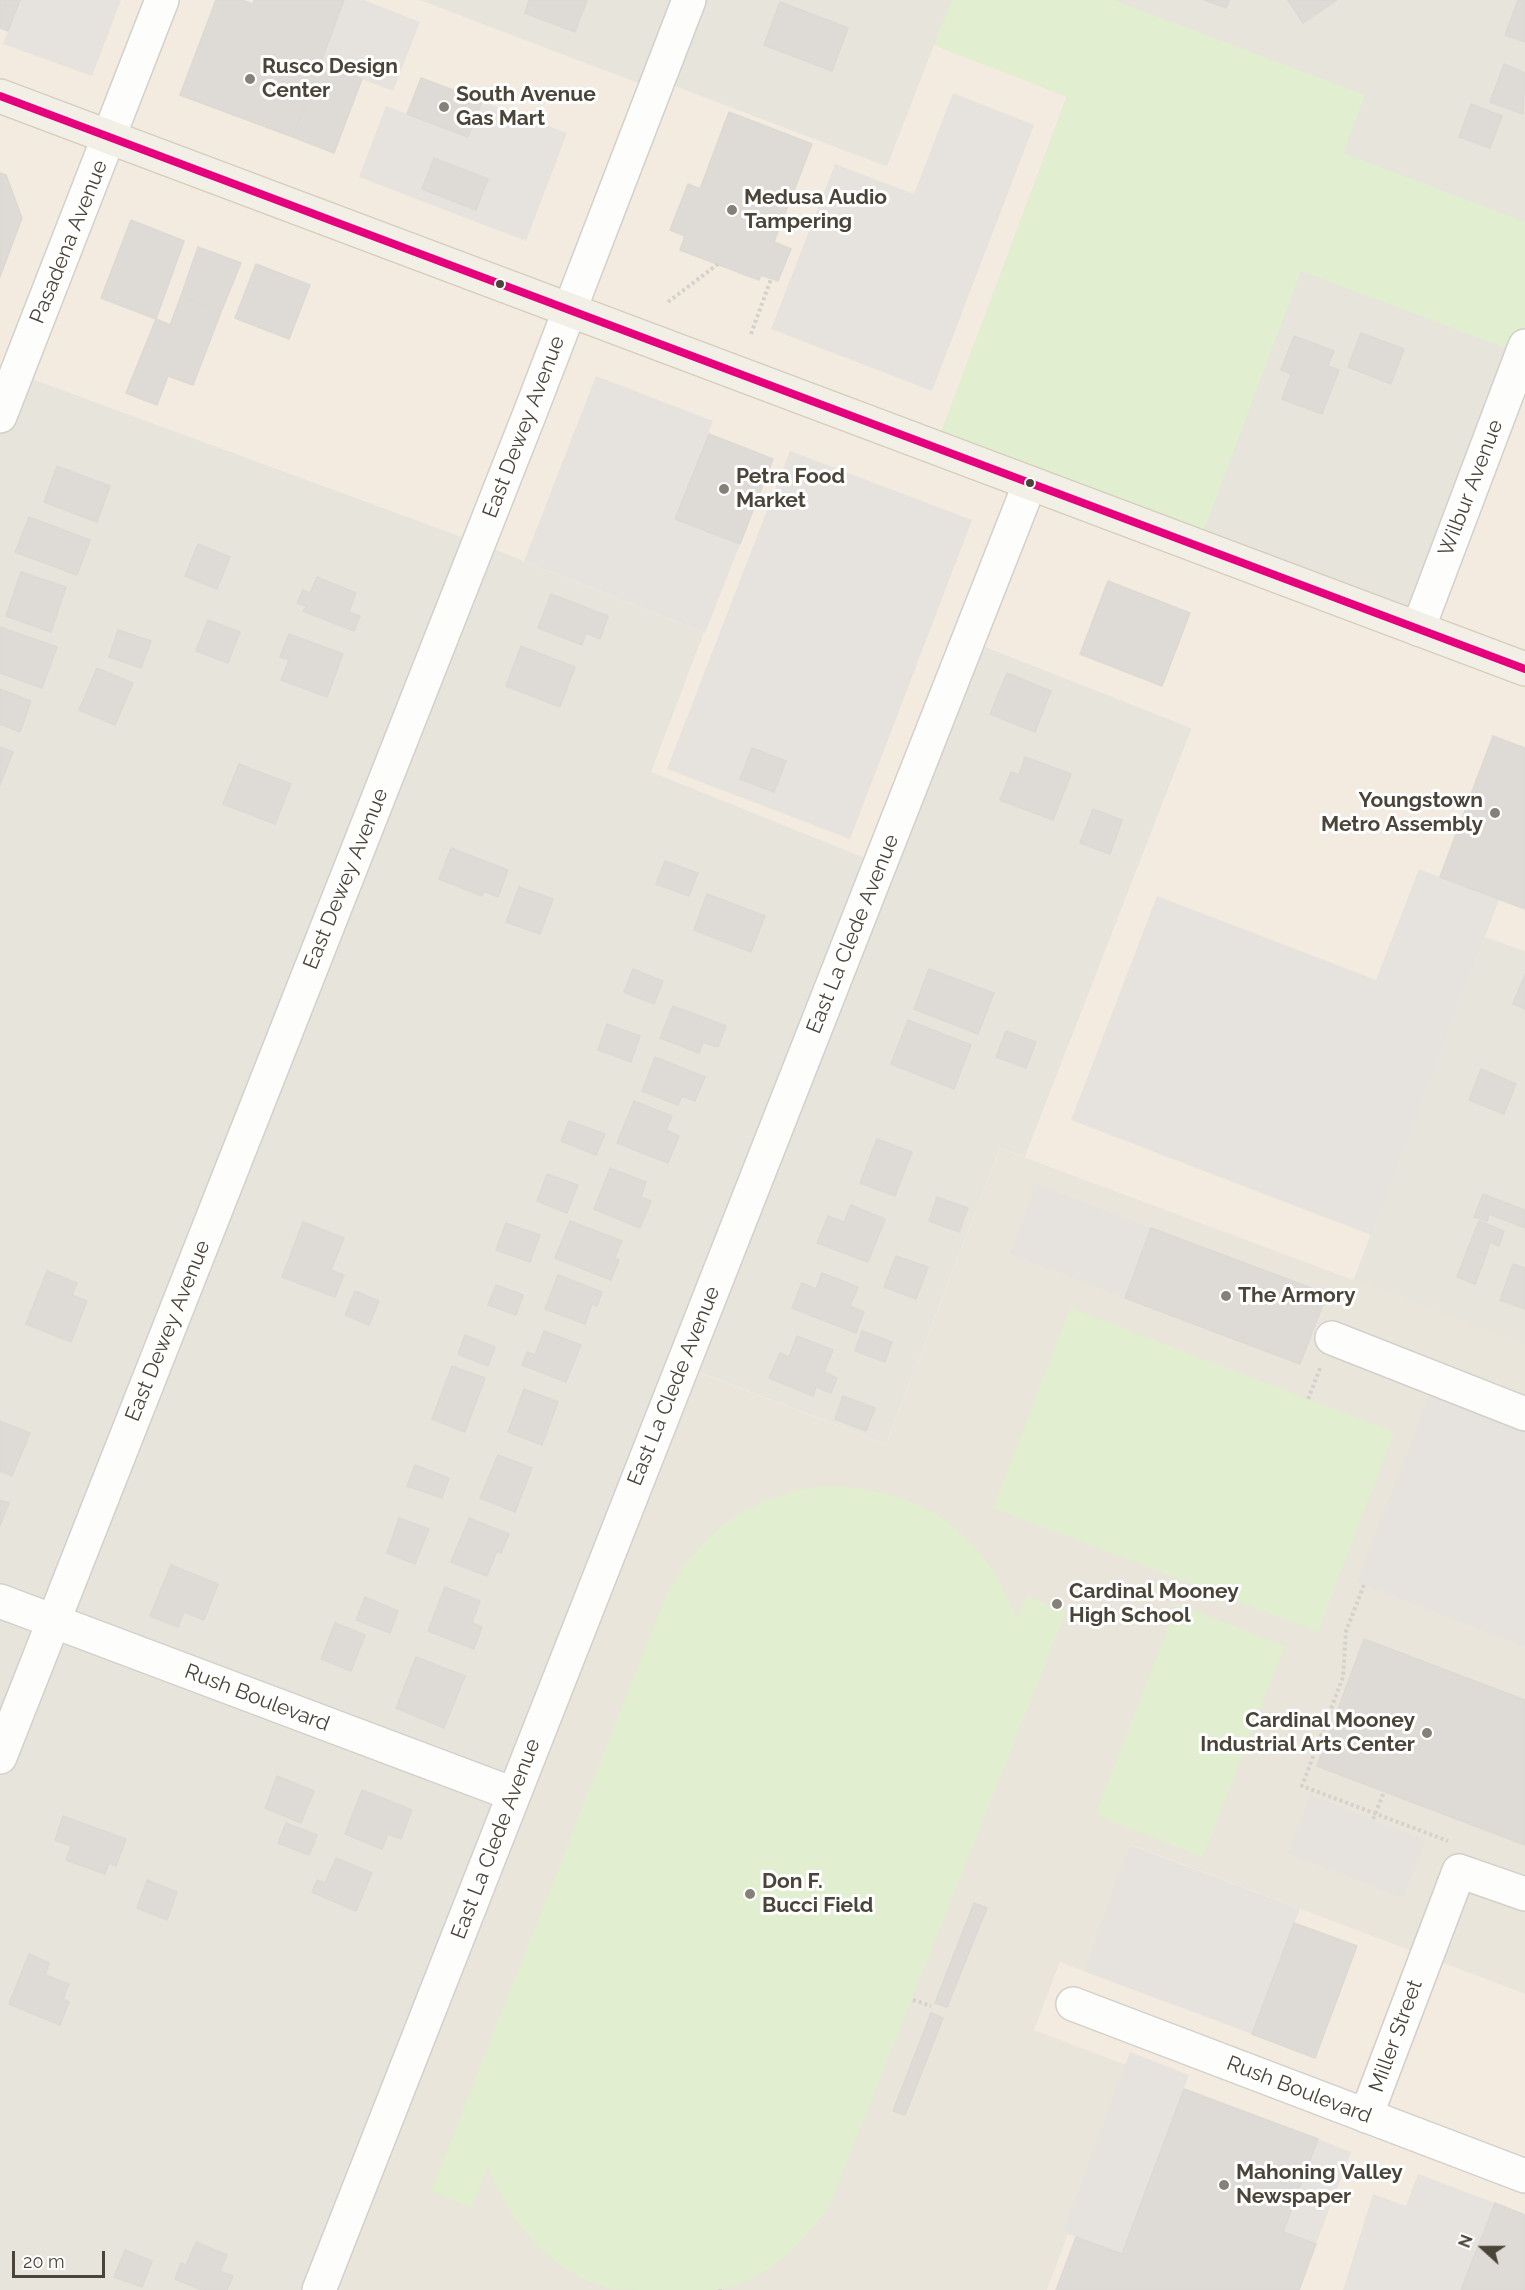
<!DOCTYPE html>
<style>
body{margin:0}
#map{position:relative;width:1525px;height:2290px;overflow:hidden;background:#f4f2ee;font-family:Raleway,sans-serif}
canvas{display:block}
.north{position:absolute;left:1453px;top:2218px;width:60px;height:60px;-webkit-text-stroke:4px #fff;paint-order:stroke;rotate:291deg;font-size:16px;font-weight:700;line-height:24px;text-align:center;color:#4b4439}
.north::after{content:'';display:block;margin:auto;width:21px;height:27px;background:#4b4439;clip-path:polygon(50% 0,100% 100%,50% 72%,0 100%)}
.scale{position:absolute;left:12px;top:2251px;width:93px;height:27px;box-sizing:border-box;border:3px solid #4b4439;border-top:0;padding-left:8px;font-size:18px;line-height:21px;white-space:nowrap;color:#4b4439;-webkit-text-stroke:4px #fff;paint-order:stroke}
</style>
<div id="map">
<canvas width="1525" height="2290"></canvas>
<div class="north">N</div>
<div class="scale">20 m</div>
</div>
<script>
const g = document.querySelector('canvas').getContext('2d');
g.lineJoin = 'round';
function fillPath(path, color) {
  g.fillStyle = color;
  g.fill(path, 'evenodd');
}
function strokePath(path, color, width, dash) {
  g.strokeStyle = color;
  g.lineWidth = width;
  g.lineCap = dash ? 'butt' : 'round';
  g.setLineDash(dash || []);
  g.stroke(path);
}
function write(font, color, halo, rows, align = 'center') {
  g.font = font + ' Raleway,sans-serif';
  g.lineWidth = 6;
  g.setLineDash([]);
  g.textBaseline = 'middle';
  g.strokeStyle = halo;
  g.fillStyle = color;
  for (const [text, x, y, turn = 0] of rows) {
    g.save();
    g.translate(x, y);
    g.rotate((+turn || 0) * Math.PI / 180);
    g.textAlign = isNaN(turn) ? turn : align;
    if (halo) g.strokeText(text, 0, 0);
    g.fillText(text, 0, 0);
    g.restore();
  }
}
fillPath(new Path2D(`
 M419,0H1525V346L1418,629L935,448L934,46L887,167L658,80L654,90Z
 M0,367L479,543L705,633L968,640L1192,728L1025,1157L1000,1148L886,1444L683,1366L319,2290H0Z
 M1485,936L1525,951V1345L1353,1280Z`), '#e7e4dc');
fillPath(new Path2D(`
 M0,0H419L654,89L658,80L887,167L934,45L1067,96L936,447L1417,629L1525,346V951L1485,937L1353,1280L1025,1157L1192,728L969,640L880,864L651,772L704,632L479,543L0,367Z
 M1130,1845L1525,1994V2290H1047L1068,2234L1063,2232L1034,2030L1060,1962L1083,1971Z`), '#f3ebdf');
fillPath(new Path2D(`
 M790,451L972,520L850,839L667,769Z`), '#e6e2de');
fillPath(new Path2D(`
 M1000,1148L1525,1344V1994L1131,1845L1083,1971L1060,1962L1034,2030L1126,2065L1063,2232L1068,2234L1047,2290H319L682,1366L886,1444Z`), '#eae5da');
fillPath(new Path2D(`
 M952,0H1113L1365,95L1343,153L1525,222V346L1522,354L1301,271L1198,546L935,448L1067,97L934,45Z
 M1070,1308L1394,1432L1318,1632L993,1508Z
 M819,1486C915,1485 984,1528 1017,1619L1027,1596L1066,1612L829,2207C802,2245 767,2280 719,2290C702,2290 681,2290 664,2290C648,2290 629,2290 613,2289C552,2275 509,2223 488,2167L471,2208L431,2191L662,1605C696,1535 742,1500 819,1486Z
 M1177,1604L1285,1646L1203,1857L1095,1815Z`), '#e1eecf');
fillPath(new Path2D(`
 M20,0H121L92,76L3,44Z
 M344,0H364L420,22L393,91L320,63Z
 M953,93L1034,125L932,391L771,329L835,164L914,194Z
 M482,101L567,133L526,241L359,177L386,106L468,137ZM434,158L488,179L476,210L423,189Z
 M596,376L713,421L676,519L740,544L705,633L524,561Z
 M1419,869L1499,900L1371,1235L1071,1120L1157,896L1376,980Z
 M1037,1184L1151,1228L1125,1298L1010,1254Z
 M1432,1389L1525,1425V1647L1357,1582Z
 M1311,1795L1425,1840L1403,1898L1288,1854Z
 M1130,1845L1300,1909L1252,2034L1083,1971Z
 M1130,2052L1189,2075L1122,2254L1063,2232Z
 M1318,2139L1351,2152L1316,2244L1283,2232Z
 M1418,2174L1495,2203L1461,2290H1343L1373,2194L1406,2206Z`), '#e6e3df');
const building = new Path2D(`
 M0,0H20L8,31L0,28Z
 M216,0H242L253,4L254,0H344L293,137L180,95Z
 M529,0H587L575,32L525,13Z
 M1204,0H1229L1226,8Z
 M1288,0H1337L1303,23Z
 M1518,0L1525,1V42L1505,35Z
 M780,2L848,28L832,71L764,45Z
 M320,63L362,79L334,153L293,137Z
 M1504,64L1525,73L1523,114L1490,102Z
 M421,78L482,101L468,137L407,114Z
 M1471,104L1502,116L1490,148L1459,137Z
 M729,112L812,144L774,242L791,249L778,281L761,275L759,280L680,250L685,236L670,230L688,184L700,189Z
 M434,158L488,179L476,210L422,189Z
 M0,173L6,175L22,218L0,277Z
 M131,220L184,241L156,319L101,298Z
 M198,247L241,263L221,312L181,296Z
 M256,264L310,285L289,339L235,318Z
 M181,296L221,312L193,385L168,376L157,405L126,393L156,319L170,325Z
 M1361,333L1404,349L1391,384L1348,367Z
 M1294,336L1334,351L1328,366L1339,370L1322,414L1282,399L1291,374L1281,370Z
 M709,434L773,459L740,544L675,519Z
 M57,466L110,486L97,522L44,502Z
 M29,517L90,540L77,575L15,552Z
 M198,544L230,557L217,589L185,576Z
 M21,572L66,587L51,632L6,616Z
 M317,577L356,593L349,612L360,616L354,631L303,611L307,607L297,603L303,590L310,593Z
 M1108,581L1190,613L1162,686L1080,654Z
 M551,594L608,616L600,639L586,633L582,645L538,628Z
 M208,620L240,632L228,663L196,651Z
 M0,627L57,647L42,688L0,673Z
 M118,630L151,641L141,668L109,657Z
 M289,634L343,654L327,697L281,680L289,660L280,657Z
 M521,646L575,667L560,707L506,686Z
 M97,668L133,683L115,725L79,710Z
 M1007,673L1051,691L1035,732L990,714Z
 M0,689L31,701L20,732L0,724Z
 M1493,736L1525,748V909L1440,877Z
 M0,747L13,752L0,785Z
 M752,748L786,761L774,792L740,779Z
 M1025,757L1071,774L1053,820L1000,800L1011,772L1019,775Z
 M239,764L291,784L275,824L223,804Z
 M1093,809L1122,820L1110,854L1080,843Z
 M451,848L508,870L498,897L484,891L482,896L439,879Z
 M665,861L698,873L689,896L656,884Z
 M519,887L553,899L540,934L506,922Z
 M707,894L765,916L751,952L694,930Z
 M633,969L663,981L654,1004L624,992Z
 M929,969L994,993L978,1034L914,1009Z
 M1525,974V1009L1513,1004Z
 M673,1006L726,1026L718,1047L703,1042L699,1053L660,1038Z
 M908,1020L971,1045L954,1089L891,1064Z
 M607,1024L640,1036L631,1062L598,1050Z
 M1006,1031L1036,1042L1026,1068L996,1057Z
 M655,1057L705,1077L695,1101L682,1096L678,1105L642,1091Z
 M1481,1069L1516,1084L1504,1114L1469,1100Z
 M634,1101L672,1116L666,1130L679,1136L668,1163L617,1143Z
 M569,1121L605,1134L596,1155L561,1141Z
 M877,1139L912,1152L895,1196L860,1183Z
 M610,1168L646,1182L641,1197L651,1201L640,1228L594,1209Z
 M547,1174L578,1185L567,1213L537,1201Z
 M1483,1194L1525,1210V1228L1489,1214L1487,1221L1474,1217Z
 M937,1197L968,1208L959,1232L929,1221Z
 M851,1205L885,1219L868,1262L817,1243L828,1216L844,1222Z
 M570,1221L622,1241L615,1258L619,1260L611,1280L555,1258Z
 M1479,1221L1504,1231L1499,1246L1490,1242L1486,1255L1468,1248Z
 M303,1222L344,1238L331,1270L344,1275L335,1297L282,1277Z
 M506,1223L540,1235L530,1262L496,1250Z
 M1151,1228L1327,1294L1300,1364L1125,1298Z
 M1468,1248L1486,1255L1475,1284L1457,1277Z
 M896,1256L928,1267L916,1299L884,1287Z
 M1513,1264L1525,1268V1309L1500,1300Z
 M47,1271L77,1283L72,1295L87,1301L71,1342L26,1324Z
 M822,1273L858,1287L850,1306L864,1312L856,1333L792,1308L802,1283L816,1289Z
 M558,1275L602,1292L597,1306L592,1304L585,1324L545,1309Z
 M496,1285L523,1295L516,1315L488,1305Z
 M355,1291L379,1301L369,1325L345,1315Z
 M544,1331L581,1345L566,1382L522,1365L527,1352L535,1355Z
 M862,1331L892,1342L885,1362L855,1351Z
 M465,1335L495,1347L488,1366L458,1354Z
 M797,1336L833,1350L824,1372L837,1378L831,1393L816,1387L813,1396L769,1378L780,1353L789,1357Z
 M452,1366L485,1378L465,1432L432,1419Z
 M524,1389L558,1402L542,1445L508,1432Z
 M843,1396L875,1408L866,1431L835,1419Z
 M0,1421L30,1433L12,1476L0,1471Z
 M498,1455L532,1468L515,1512L480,1498Z
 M415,1465L449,1478L442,1498L407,1486Z
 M0,1500L9,1503L0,1526Z
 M399,1518L429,1529L415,1564L387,1553Z
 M469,1518L509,1534L501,1553L497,1551L487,1576L451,1562Z
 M171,1565L218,1584L204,1620L184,1612L178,1627L150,1616Z
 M445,1587L480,1601L472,1623L482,1627L474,1649L428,1631Z
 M365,1597L398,1611L390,1633L356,1620Z
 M335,1623L365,1635L351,1671L321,1659Z
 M1364,1639L1525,1700V1845L1317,1766Z
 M416,1657L465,1676L444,1728L396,1708Z
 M277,1776L314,1791L301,1823L265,1808Z
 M362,1790L412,1810L401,1839L388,1834L382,1849L345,1834Z
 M63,1816L126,1839L116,1866L109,1863L105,1874L66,1860L71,1846L55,1840Z
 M286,1823L317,1835L309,1855L278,1843Z
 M336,1858L372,1873L356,1911L312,1892L317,1880L325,1883Z
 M147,1880L177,1892L167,1920L137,1908Z
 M974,1903L987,1908L947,2007L935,2003Z
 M1294,1923L1357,1946L1315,2058L1252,2034Z
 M29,1954L49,1963L45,1975L69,1984L63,1999L69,2002L60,2025L9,2004Z
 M931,2013L943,2018L905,2115L893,2111Z
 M1184,2089L1318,2139L1283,2232L1316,2244L1299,2290H1056L1076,2237L1122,2254Z
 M1495,2203L1525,2215V2290H1461Z
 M196,2242L227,2255L220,2271L233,2276L227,2290H202L175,2279L181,2263L186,2265Z
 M125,2250L152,2261L142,2287L114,2277Z`);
fillPath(building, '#dedbd6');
strokePath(building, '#dcd9d4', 1.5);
const minor = new Path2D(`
 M0,416L162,0
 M1418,629L1525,346
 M1332,1338L1525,1414
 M0,1601L513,1794
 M0,1757L530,413L689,0
 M1073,2004L1525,2176
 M1366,2116L1459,1871L1525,1894
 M319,2290L1030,483`);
const major = new Path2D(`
 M0,96L1525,669`);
strokePath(minor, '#d2d0cb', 36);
strokePath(major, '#d6cebb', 36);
strokePath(new Path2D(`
 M668,302L718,264
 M751,334L771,279
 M1308,1399L1321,1366
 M1364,1585L1346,1631L1343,1677L1302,1786L1448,1841
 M1373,1819L1384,1792
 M913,2000L931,2006
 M720,2290V2289`), '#d3d2cc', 4, [3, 3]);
strokePath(minor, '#fdfdfc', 33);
strokePath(major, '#f2efe6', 33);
strokePath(new Path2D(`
 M0,96L1525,669`), '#e5007d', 8);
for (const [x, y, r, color] of [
 [250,79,6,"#868178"],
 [444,107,6,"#868178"],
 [732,210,6,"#868178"],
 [500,284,5,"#4b4439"],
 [1030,483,5,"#4b4439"],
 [724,489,6,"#868178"],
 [1495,813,6,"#868178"],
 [1226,1296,6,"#868178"],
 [1057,1604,6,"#868178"],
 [1427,1733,6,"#868178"],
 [750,1894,6,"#868178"],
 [1224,2185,6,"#868178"]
]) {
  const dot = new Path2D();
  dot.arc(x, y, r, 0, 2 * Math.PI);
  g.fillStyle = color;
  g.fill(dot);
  strokePath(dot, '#fff', 2);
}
write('bold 21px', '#4b4439', '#fff', [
 ["Rusco Design",262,67],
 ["Center",262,91],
 ["South Avenue",456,95],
 ["Gas Mart",456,119],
 ["Medusa Audio",744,198],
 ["Tampering",744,222],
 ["Petra Food",736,477],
 ["Market",736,501],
 ["Youngstown",1483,801,"right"],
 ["Metro Assembly",1483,825,"right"],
 ["The Armory",1238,1296],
 ["Cardinal Mooney",1069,1592],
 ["High School",1069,1616],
 ["Cardinal Mooney",1415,1721,"right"],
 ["Industrial Arts Center",1415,1745,"right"],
 ["Don F.",762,1882],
 ["Bucci Field",762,1906],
 ["Mahoning Valley",1236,2173],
 ["Newspaper",1236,2197]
], 'left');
write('21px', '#4b4439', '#fff', [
 ["Pasadena Avenue",69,242,-68],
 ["East Dewey Avenue",524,427,-69],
 ["Wilbur Avenue",1471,488,-69],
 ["East Dewey Avenue",346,879,-68],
 ["East La Clede Avenue",853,934,-68],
 ["East Dewey Avenue",168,1331,-68],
 ["East La Clede Avenue",674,1386,-68],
 ["Rush Boulevard",257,1698,21],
 ["East La Clede Avenue",496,1839,-69],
 ["Miller Street",1396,2036,-70],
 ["Rush Boulevard",1299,2090,21]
]);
</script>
